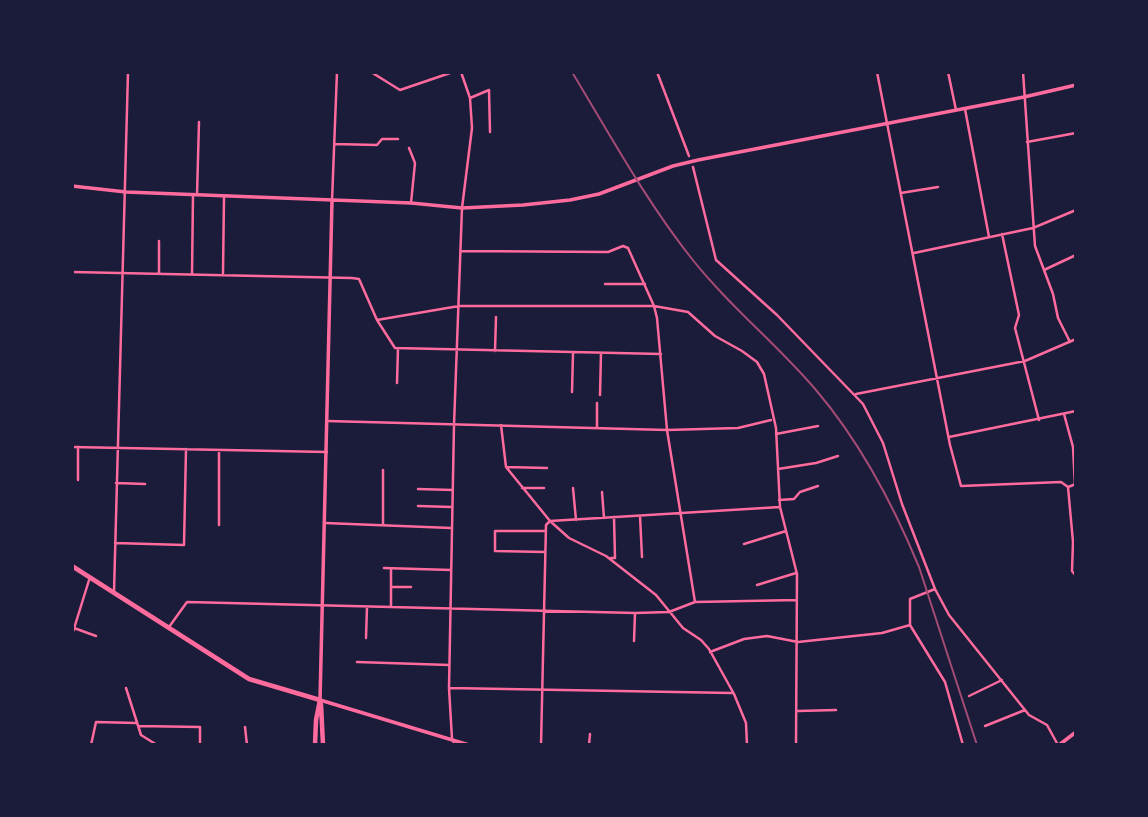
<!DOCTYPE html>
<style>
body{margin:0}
#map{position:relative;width:1148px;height:817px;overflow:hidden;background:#1b1b3a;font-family:"PT Sans",sans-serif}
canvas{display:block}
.frame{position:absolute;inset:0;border:74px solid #1b1b3a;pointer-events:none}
</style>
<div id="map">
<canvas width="1148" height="817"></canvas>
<div class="frame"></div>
</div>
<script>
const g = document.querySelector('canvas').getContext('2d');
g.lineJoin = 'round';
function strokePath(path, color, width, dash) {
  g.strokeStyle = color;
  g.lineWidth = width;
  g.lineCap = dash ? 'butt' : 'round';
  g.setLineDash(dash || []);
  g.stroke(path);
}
strokePath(new Path2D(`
 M309,72H338
 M371,72L400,90L453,72
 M657,72L689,156
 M877,72L950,445L961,486L1061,482L1068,487L1076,484
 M948,72L956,110
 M1023,72L1035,246L1053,294L1058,318L1070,342
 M470,98L489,90L490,132
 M965,109L989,237
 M1027,142L1076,133
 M334,144L377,145L382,139H398
 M409,148L415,163L411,203
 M693,167L716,260L777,315L863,404L883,443L902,504L935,589L949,615L1029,715L1047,725L1058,745
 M901,193L938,187
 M197,195L199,122
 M332,201L337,72
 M1002,234L1019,315L1015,328L1039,420
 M159,241V273
 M461,251L608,252L623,246L628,248L654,306L657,318L667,430L695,602
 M914,253L1033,228L1076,210
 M1044,270L1076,255
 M72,272L352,278L359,279L377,320L395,348L661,354
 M223,273L224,196
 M192,274L193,195
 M605,284H645
 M377,320L459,306H654L688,312L715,336L742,351L757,362L764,374L776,428L780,507L797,574L796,745
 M495,351L496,317
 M397,383L398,348
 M572,392L573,353
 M856,394L1025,361L1076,339
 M600,395L601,353
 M597,403V428
 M1064,414L1073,447L1075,485
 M327,421L667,430L738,428L771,420
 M501,425L506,467L550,521L569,538L606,556L656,595L683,628L701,640L709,649L734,694L746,723L747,745
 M776,434L818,426
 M949,437L1076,411
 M72,447L327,452
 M78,447V480
 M506,467L547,468
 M778,469L816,463L838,456
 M383,470V525
 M116,483L145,484
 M1068,487L1073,542L1072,571L1076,576
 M522,488H544
 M573,488L576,520
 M418,489L453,490
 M602,492L604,518
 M779,500L794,499L800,492L818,486
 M418,506L452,507
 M640,516L642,557
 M550,521L780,507
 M325,523L451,528
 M219,525V450
 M115,543L184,545L186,449
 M744,544L786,531
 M545,552L495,551V531H546
 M611,558H615L614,517
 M384,568L451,570
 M757,585L796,573
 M391,587H411
 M935,589L910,599V625L945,682L963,745
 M114,592L128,72
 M391,607V569
 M169,627L187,602L635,613L669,612L695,602L797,600
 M74,628L96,636
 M72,635L90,577
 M366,638L367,607
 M634,641L635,613
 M710,652L744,639L767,636L798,642L882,633L910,625
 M357,662L449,665
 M126,688L141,735L157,745
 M449,688L732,693
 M969,696L1002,680
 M798,711L836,710
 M138,726L200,727V745
 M985,726L1025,710
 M245,727L247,745
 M91,745L96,722L136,723
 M455,745L452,739L449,688L454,425L462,208L472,128L470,98L461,72
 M541,745L546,525L550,521
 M589,745L590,734`), '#ff6b9d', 2.5);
strokePath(new Path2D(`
 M72,186L126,192L411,203L462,208L523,205L570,200L599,194L673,166L698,160L1024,97L1076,85
 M332,201L320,700L469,745
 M1059,745L1076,732`), '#ff6b9d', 3.5);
strokePath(new Path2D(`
 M72,566L249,679L320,700
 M321,704L323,745
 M315,745L316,720L320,700`), '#ff6b9d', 4.5);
strokePath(new Path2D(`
 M572,72C610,135 646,201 692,259C729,306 777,344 816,390C860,442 893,504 919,567L977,745`), '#a44b75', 2);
</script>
